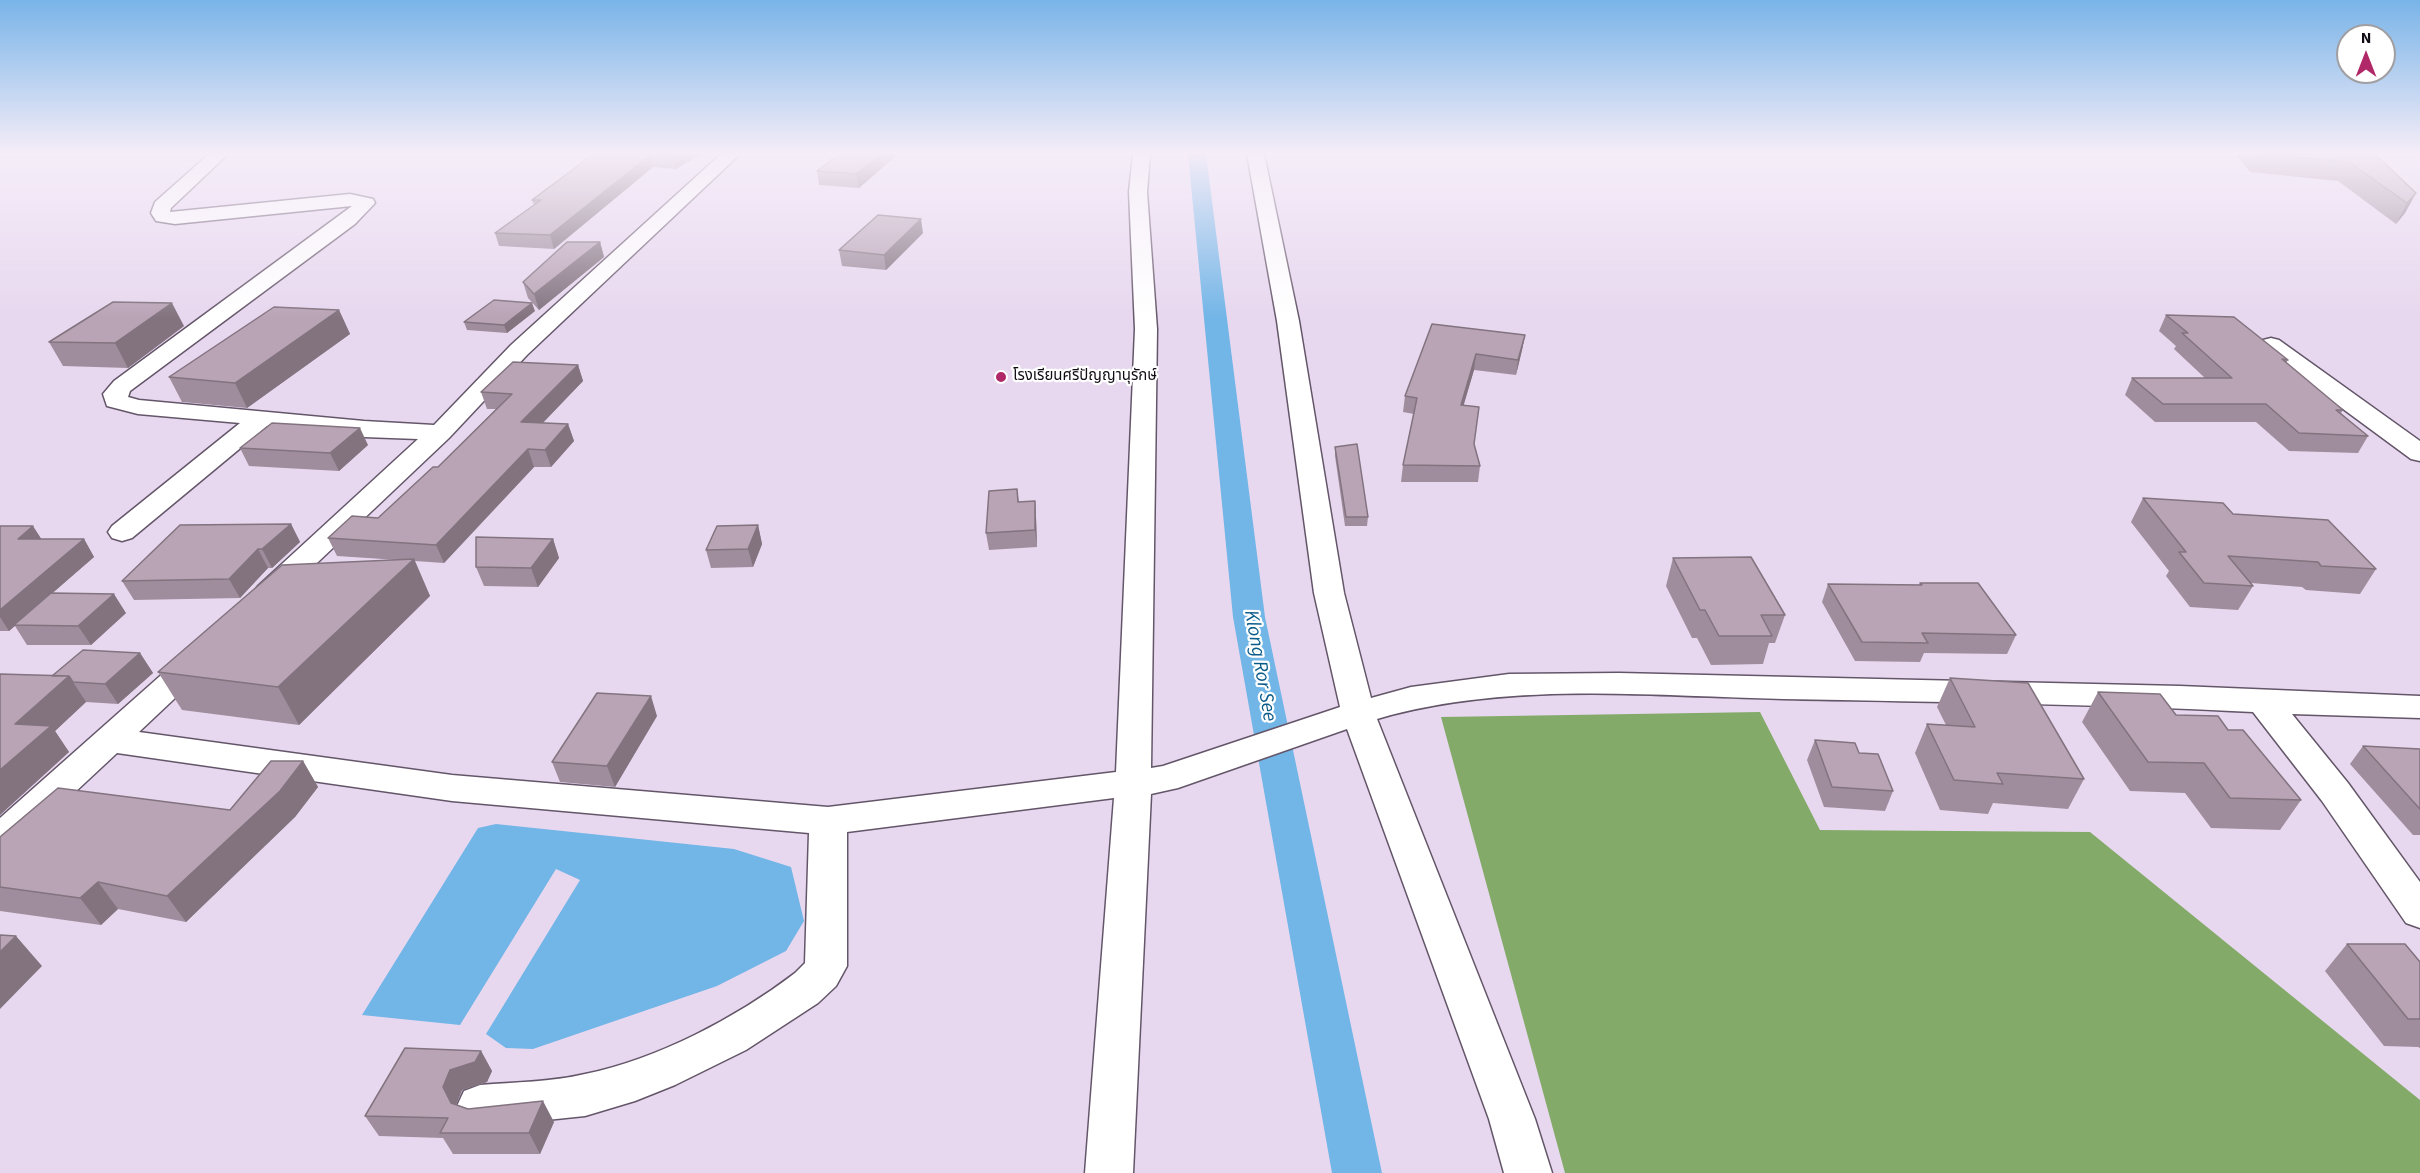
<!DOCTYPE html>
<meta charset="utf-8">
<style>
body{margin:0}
#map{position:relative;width:2420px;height:1173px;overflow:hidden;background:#e8d8ef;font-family:"Source Sans 3",sans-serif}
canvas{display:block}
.north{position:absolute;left:2336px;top:24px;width:60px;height:60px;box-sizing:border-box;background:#fff;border:2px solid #a09ea1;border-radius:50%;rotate:0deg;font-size:16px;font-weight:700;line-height:24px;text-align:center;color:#110c13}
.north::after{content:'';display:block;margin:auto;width:21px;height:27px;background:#b12869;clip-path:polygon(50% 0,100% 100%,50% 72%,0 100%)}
</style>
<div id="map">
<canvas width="2420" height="1173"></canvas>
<div class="north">N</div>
</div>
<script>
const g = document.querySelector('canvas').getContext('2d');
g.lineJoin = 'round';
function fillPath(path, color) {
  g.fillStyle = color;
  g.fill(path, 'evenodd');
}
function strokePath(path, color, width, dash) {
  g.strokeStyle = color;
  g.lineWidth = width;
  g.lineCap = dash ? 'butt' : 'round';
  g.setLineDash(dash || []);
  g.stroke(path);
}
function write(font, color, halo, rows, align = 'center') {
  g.font = font + ' "Source Sans 3","Noto Sans Thai",sans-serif';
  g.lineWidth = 4.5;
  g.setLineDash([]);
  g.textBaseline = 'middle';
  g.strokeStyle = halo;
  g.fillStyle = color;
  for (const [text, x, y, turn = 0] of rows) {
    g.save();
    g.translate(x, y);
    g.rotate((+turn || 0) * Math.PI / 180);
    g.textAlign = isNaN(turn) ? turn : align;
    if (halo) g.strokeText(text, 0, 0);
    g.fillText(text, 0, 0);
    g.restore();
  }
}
fillPath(new Path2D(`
 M1760,712L1820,830L2090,832L2420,1100V1173H1565L1441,717Z`), '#83aa69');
fillPath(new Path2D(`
 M496,824L734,849L791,867L804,921L786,951L717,986L533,1049L506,1048L486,1034L580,880L556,869L460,1025L362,1015L478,828Z`), '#72b5e7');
fillPath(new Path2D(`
 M1188,154H1206L1265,617L1382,1173H1332L1233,617Z`), '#72b5e7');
const minor = new Path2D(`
 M209,154H228L171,208L170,212L350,194L373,199L375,203L355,224L130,391L128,397L139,400L364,421L434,425L511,345L721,154H740L527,355L449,438L280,598L269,601L258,598L254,592L258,586L418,439L364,437L267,426L132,538L122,541L112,538L108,532L112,526L240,423L138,414L107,406L103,394L114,381L352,206L175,224L156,221L151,213L155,202Z
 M1133,154H1150L1147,192L1157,329L1151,768L1163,766L1340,707L1314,593L1277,321L1247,154H1264L1299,321L1344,593L1371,698L1411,687L1509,674L1619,673L2180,686L2420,696V718L2292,714L2348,783L2420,882V928L2406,923L2322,801L2253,712C2097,704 1939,702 1783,699C1649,696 1507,681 1377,719L1535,1119L1552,1173H1504L1489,1119L1347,729L1178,788L1151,794L1133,1173H1085L1114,798L847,832V966L836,986L818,1003L746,1050L675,1085L635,1101L585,1116L480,1127L464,1121L457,1106L464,1091L480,1085C515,1082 551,1082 585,1074C658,1059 736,1018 795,973L805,963L809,833L452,801L117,753L13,850L0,854V818L186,653L197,650L208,653L213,660L208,667L139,732L452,775L828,807L1116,772L1135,329L1129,192Z
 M2271,338L2279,340L2420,441V461L2411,459L2263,350L2260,345L2263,340Z`);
strokePath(minor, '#645669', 3);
fillPath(minor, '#fff');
fillPath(new Path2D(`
 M591,154H701L676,169L653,167L554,249L499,246L495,233L534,205L532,200L579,165Z
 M898,154L859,188L819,185L817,171Z
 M2235,154H2375L2416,193L2405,213L2396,224L2338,181L2250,172Z
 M923,233L886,270L842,266L839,250Z
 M600,242L604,257L539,310L528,298L523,282Z
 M339,310L350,334L247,408L182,402L169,377Z
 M535,311L507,333L467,330L464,322Z
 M2166,315L2288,360L2286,363L2343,410L2341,413L2368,436L2358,453L2289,451L2256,422H2155L2125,395L2132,378H2205L2174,349L2176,346L2159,331Z
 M1432,324L1525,335L1522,350L1516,375L1474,370L1463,406L1480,466L1478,482H1401L1403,465L1414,414L1403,412L1405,396Z
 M184,326L128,368L63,366L49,342Z
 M578,365L583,381L543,423L568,424L574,441L551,467H534L444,563L415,561L430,596L299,725L182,710L158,672L398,560L337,556L328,538L378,518L438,467L496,409H487L481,392Z
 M368,445L339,471L249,466L240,448Z
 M1335,447L1368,517L1367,526H1345L1335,456Z
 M1017,489L1019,502L1035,501L1036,517L1037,547L989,550L986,533Z
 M2143,498L2233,514L2376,569L2360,594L2306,590L2302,587L2251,583L2253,586L2238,610L2190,607L2166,576L2169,571L2131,522Z
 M291,524L300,542L272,568H268L240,598L134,600L122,581Z
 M758,525L762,544L753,567L711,568L706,550Z
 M0,526L41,539H84L94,557L52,593L126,613L91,645H27L15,626L9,631H0Z
 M553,539L559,558L538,587L484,586L476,567Z
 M1673,558L1785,615L1775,643H1769L1763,664L1711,665L1697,638H1692L1666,586Z
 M1920,583L2016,635L2007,654L1924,653L1920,662L1855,661L1822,602L1828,584L1919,585Z
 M140,653L153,673L118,704L86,702L55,731L69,752L0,815L52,676Z
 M1950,678L2084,779L2068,809L1993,803L1988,814L1940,810L1915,753L1927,724L1946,725L1937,707Z
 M2098,692L2228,730L2301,800L2280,830L2211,828L2185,793L2130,791L2082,722Z
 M657,716L615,787L560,782L552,762Z
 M1815,740L1859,753L1893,791L1885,811L1824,807L1807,760Z
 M2363,746L2420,749V835H2413L2350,764Z
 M303,761L318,787L295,817L186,922L118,909L101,925L0,911V837L230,810Z
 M2347,944L2420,962V1048L2418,1047L2384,1046L2325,971Z
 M481,1051L492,1071L487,1082L462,1090L456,1105L468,1109L554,1122L540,1154H453L443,1138L379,1136L365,1116Z`), '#9f8d9d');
fillPath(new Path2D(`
 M678,154H701L676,169L673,157Z
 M881,154H898L859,188L856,174Z
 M650,155L653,167L554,249L550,235Z
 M2416,193L2405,213L2396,224L2407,203Z
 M921,219L923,233L886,270L884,255Z
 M600,242L604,257L539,310L534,294Z
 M172,303L184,326L128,368L115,343Z
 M532,303L535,311L507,333L504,325Z
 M339,310L350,334L247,408L235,383Z
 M1525,335L1522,350L1516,375L1518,360Z
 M1476,354L1474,370L1459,421L1461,405Z
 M578,365L583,381L527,439L521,422Z
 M568,424L574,441L551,467L545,450Z
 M360,428L368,445L339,471L330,453Z
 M528,449L534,467L444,563L436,545Z
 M1035,501L1036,517L1037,547L1035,530Z
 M291,524L300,542L272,568L262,549Z
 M758,525L762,544L753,567L748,549Z
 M33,526L44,543L18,539Z
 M84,539L94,557L9,631L0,617V610Z
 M553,539L559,558L538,587L531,568Z
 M258,549L268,568L240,598L229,579Z
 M414,559L430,596L299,725L278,687Z
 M114,594L126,613L91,645L78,626Z
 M140,653L153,673L118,704L105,684Z
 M69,676L86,702L55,731L69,752L0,815V770L15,724Z
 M651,696L657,716L615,787L607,766Z
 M303,761L318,787L295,817L186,922L167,896Z
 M98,882L118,909L101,925L80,898Z
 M16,936L42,966L0,1009V952Z
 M481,1051L492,1071L487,1082L462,1090L455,1107L451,1103L443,1087L450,1070Z
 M543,1101L554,1122L540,1154L529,1133Z`), '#82737f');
const building = new Path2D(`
 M591,154H678L673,157L650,155L550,235L495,233L541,200H532L579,165Z
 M839,154H881L856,174L817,171Z
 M2263,154H2375L2416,193L2407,203L2349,162Z
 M878,215L921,219L884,255L839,250Z
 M567,242H600L534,294L523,282Z
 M494,300L532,303L504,325L464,322Z
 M113,302L172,303L115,343L49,342Z
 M274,307L339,310L235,383L169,377Z
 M2166,315L2234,317L2288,360L2282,359L2343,410H2336L2368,436L2299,433L2266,404H2163L2132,378H2232L2182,333H2188Z
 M1432,324L1525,335L1518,360L1476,354L1461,405L1479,407L1474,444L1480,466L1403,465L1417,398L1405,396Z
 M513,362L578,365L521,422L568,424L545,450L528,449L436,545L328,538L352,516L378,518L433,467H438L512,394L481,392Z
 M272,423L360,428L330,453L240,448Z
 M1357,444L1368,517H1346L1335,447Z
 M1017,489L1018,502L1035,501V530L986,533L989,491Z
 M2143,498L2223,503L2233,514L2328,520L2376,569L2321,566L2318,562L2228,556L2253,586L2204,583L2179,552H2186Z
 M291,524L262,549H258L229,579L122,581L180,525Z
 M758,525L748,549L706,550L717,526Z
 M0,526H33L18,539H84L0,610Z
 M476,537L553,539L531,568L476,567Z
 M1751,557L1785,615H1761L1772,636H1719L1705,610H1700L1673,558Z
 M414,559L278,687L158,672L282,565Z
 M1920,583H1978L2016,635L1922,633L1928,643L1862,642L1828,584L1922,585Z
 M51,593L114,594L78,626L14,625Z
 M83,650L140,653L105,684L73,682L69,676H52Z
 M0,674L69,676L15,724L51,726L0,770Z
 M1950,678L2028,683L2084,779L1997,773L2003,784L1954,780L1927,724L1975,727Z
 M2098,692L2160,694L2176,715L2218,716L2228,730H2243L2301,800L2230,798L2204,763L2148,762Z
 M597,693L651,696L607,766L552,762Z
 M1815,740L1855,743L1859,753L1878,754L1893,791L1832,787Z
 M2363,746L2420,749V809Z
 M271,761H303L280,791L167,896L98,882L80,898L0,887V837L58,788L230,810Z
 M0,935L16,936L0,952Z
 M2347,944H2405L2420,962V1019H2408Z
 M405,1048L481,1051L475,1062L450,1070L443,1087L451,1103L468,1109L543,1101L529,1133H440L448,1118L365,1116Z`);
fillPath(building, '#b9a4b6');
strokePath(building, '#82737f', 1.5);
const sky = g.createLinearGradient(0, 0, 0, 318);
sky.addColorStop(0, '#79b4e8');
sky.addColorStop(0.48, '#f5edf8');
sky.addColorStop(1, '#f5edf800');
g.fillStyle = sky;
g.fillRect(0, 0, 2420, 318);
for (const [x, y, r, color] of [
 [1001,377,6,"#b12869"]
]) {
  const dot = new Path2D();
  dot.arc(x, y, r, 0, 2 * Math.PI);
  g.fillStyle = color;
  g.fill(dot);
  strokePath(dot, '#fff', 2);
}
write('15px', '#110c13', '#fff', [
 ["โรงเรียนศรีปัญญานุรักษ์",1013,377]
], 'left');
write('italic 20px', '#0a5b8a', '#fff', [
 ["Klong Ror See",1259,666,80]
]);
</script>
